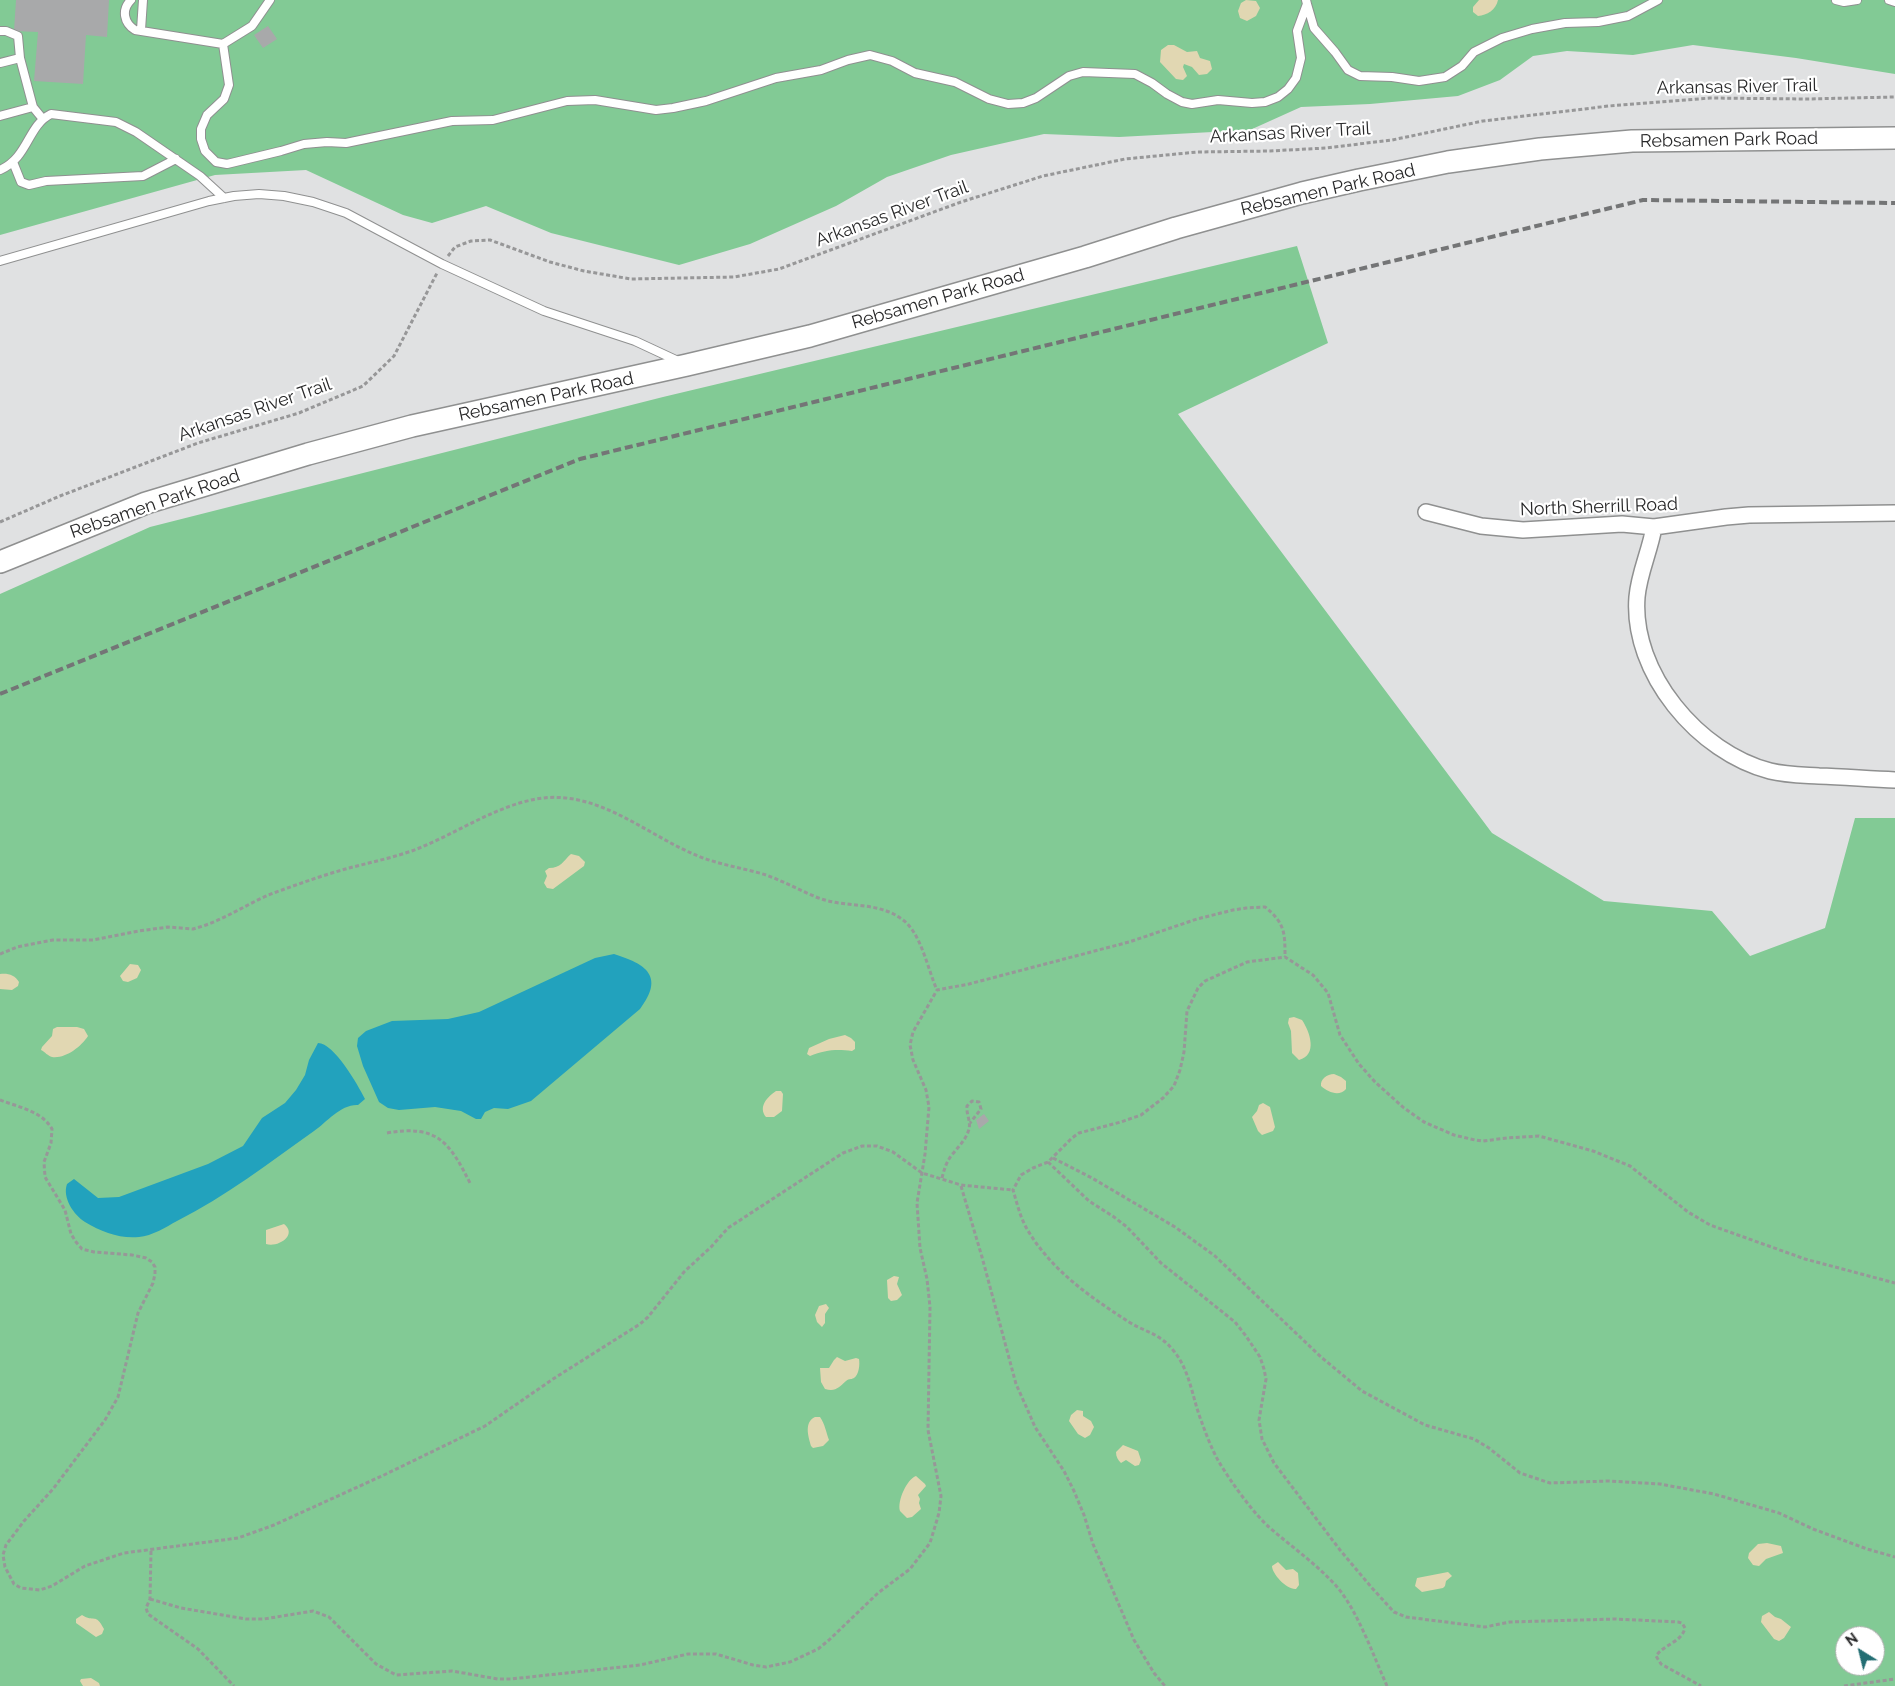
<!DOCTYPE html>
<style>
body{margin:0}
#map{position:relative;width:1895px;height:1686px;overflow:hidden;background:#e0e1e2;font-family:Raleway,sans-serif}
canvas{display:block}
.north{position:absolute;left:1835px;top:1626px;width:50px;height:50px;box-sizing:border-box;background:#fff;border:1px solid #a9a9a9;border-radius:50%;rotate:324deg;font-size:14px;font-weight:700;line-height:20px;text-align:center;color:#282829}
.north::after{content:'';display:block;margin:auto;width:18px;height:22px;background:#236e73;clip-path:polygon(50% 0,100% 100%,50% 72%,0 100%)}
</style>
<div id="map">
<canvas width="1895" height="1686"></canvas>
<div class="north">N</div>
</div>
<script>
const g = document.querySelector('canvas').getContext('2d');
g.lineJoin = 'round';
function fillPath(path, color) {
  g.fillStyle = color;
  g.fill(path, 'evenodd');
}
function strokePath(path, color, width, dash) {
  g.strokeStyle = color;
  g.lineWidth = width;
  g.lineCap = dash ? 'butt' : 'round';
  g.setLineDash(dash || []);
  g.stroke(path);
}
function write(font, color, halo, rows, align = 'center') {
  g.font = font + ' Raleway,sans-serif';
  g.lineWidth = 4.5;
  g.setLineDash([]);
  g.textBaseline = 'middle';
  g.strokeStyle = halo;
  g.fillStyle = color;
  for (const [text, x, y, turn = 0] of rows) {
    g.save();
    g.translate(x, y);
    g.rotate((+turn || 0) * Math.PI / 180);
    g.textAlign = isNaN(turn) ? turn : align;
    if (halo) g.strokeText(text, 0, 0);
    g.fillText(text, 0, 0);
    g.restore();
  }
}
fillPath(new Path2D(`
 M0,0H1895V74L1796,58L1693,45L1633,55L1567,51L1533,56L1500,80L1458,96L1370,104L1301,107L1250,130L1119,137L1044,134L951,155L887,177L836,206L750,244L679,265L551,233L486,206L432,223L403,215L306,170L215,175L0,235Z
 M1297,246L1328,343L1178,414L1492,833L1604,901L1712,911L1750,956L1825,928L1855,818H1895V1686H0V594L150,527L663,397ZM1845,1636H1875V1666H1845Z`), '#82ca95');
fillPath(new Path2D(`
 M1246,0L1256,1L1260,8L1256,16L1247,21L1240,18L1238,11L1241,3Z
 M1479,0H1498C1496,10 1487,15 1478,16L1473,12V7Z
 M1168,45H1174L1187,52L1197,51L1200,58L1210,61L1212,69L1207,74L1199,75L1192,67L1184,64L1183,67L1187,76L1183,80L1176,79L1160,62L1161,50Z
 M571,854L579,856L585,862L584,866L553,889L547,888L544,883L547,876L545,871L549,868C561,868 563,861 571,854Z
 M130,964L138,965L141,970L137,978L128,982L123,981L120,976Z
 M0,974C8,973 15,975 19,982L18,986L12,990L0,989Z
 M1294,1017L1302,1020C1310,1032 1318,1055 1299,1060L1292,1053L1291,1031L1288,1023L1289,1018Z
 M77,1027L84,1029L88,1036C81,1047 65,1059 52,1057C48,1056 45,1052 41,1050L42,1047L52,1036L53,1029L57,1027Z
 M845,1035L851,1038L855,1042V1049L852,1051C836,1049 825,1050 810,1056L807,1054L809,1048L829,1039Z
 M1334,1074L1341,1077L1346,1081V1089C1339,1097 1328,1092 1321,1086C1320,1079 1327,1074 1334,1074Z
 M776,1091H781L783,1094L782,1111L774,1117H766C758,1107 767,1097 776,1091Z
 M1263,1103L1270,1107L1275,1127L1273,1131L1262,1135L1258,1131L1252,1117L1257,1111L1259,1105Z
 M284,1224C298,1235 278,1248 266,1244V1230Z
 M894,1276L899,1277L897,1284L902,1295L897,1300L891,1301L888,1298L887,1280Z
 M826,1304L829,1308L825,1314V1323L822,1327L817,1322L815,1315L819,1306Z
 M837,1357L845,1361L856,1358L859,1359C860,1364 859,1375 854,1378C850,1380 850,1378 846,1381C839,1387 836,1392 825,1389L821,1382L820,1368H829L834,1360Z
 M1077,1410L1083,1411V1416L1091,1421L1094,1427L1090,1435L1085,1438L1078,1434L1069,1421L1071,1415Z
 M815,1417H820C825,1424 826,1432 829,1440L823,1446L813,1448L811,1446C808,1436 804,1422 815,1417Z
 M1123,1445L1138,1451L1141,1460L1139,1465L1135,1466L1126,1460L1121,1463C1118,1460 1116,1457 1116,1452Z
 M916,1476L925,1484L926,1486L918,1495L920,1499L919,1503L921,1509L912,1517L907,1518L900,1511C897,1501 907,1479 916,1476Z
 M1767,1543L1781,1546L1783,1553L1766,1559L1759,1566L1753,1565L1748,1558L1749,1553L1758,1544Z
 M1278,1562L1286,1570L1293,1569L1298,1573L1299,1585L1296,1589C1287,1590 1272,1574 1272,1566Z
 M1448,1572L1452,1576L1446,1581L1445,1586L1443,1588L1422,1592L1415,1586L1417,1578Z
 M1769,1612L1775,1617L1781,1619L1791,1627L1784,1638L1779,1641L1774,1639L1761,1622L1762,1616Z
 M82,1615C94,1623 95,1612 104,1629L102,1634L96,1637L76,1623V1619Z
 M91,1678L99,1683L100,1686H83L80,1681L81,1679Z`), '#e1d7b2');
fillPath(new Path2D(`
 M614,954C646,964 665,976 640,1009L531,1101L508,1109L494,1108L485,1112L481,1119H476L461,1111L435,1107L399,1110L388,1108L379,1102L363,1066L357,1046L358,1038L366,1031L392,1021L448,1019L479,1012L595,958Z
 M318,1043C334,1043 358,1085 365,1099L358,1105C341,1104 327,1122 314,1131C269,1163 226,1196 177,1221C166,1227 152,1236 139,1237C120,1239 102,1232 85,1222C74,1215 62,1198 67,1184L74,1179L98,1198L119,1197L208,1164L243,1146L262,1118L285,1103L296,1090L305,1075L309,1060Z`), '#22a2bd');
fillPath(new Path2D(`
 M16,0H109L107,37L86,35L83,84L34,81L38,32L14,31Z
 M268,26L277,39L263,48L254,35Z
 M984,1114L989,1121L979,1129L976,1120Z`), '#a8a9aa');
const lane = new Path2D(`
 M131,0C121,10 124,23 135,30L223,44L252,26L270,0
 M1836,0L1844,2L1857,0
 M1889,0L1895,2
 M1307,4L1314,28L1335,52L1348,70L1360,76L1392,77L1419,81L1445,77L1462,66L1474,52L1502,38L1532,29L1565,23L1598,22L1628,16L1658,0
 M141,30L143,0
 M0,31H6L18,36L20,58
 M223,44L229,85L224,99L207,115L201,129V139L205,151L216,162L227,164L281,151L304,144L327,142L346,143L452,121L493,120L567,101L595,100L656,110L673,108L706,101L776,78L821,70L848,60L870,55L892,61L915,73L955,82L989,99L1008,104L1023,103L1036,98L1069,76L1083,72L1135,74L1152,83L1167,94L1182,102L1192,104L1218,100L1252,103L1265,102L1278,97L1288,89L1296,78L1301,58L1297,31L1307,4L1306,0
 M0,63L20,58L33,107L42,118
 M0,116L33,107
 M13,162L21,182L29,185L46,181L143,176L176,159
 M0,170C29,157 27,126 51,114L116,122L136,132L200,176L224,198
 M0,261L209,201L234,196L259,194L284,196L313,202L346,213L442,264L544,311L635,341L678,361`);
const street = new Path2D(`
 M1426,512L1481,526L1523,530L1622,524L1654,527L1726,517L1749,515L1895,513
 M1654,527C1650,551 1639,573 1637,597C1631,673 1699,753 1770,771C1786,775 1803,775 1819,776C1845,777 1870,779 1895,780`);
const secondary = new Path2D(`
 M0,562L146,503L308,454L412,426L687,365L810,336L1085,257L1176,228L1302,193L1359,180L1448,162L1540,149L1632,141L1895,138`);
strokePath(lane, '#8f9090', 10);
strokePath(street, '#8f9090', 18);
strokePath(secondary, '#8f9090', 24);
strokePath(new Path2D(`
 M448,256L455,247L471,241L490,240L550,262L584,271L631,279L734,277L779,269L961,202L1043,176L1125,159L1197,152L1270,151L1326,148L1392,140L1483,121L1609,106L1710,98L1807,99L1895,97
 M0,522L60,496L198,443L299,413L363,386L394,356L437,273
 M0,954L17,947L53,940H93L139,931L168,927L193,929L203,926C230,917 254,899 282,890C304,882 327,874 349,868C372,862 396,857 417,849C457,833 494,807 536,799C597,788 646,835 698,856C720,865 744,868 766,875C783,881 799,890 816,897C845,909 877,900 903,920C921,933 928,970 937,990
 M0,1100C18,1107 42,1111 52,1129L51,1143L44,1162L45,1177L65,1210L71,1234L76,1242L82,1249L94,1252L132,1255L146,1258L152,1262L155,1267V1274L153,1283L138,1313L118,1397L105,1420L53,1489L24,1521L6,1545L3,1555L5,1567L14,1584L21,1588L40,1590L52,1586L85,1566L124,1553L238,1538L274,1525L384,1475L485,1426L553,1379L640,1324L648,1317L684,1272L711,1247L728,1228L843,1153L862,1146H877L893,1152L922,1173L961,1185L1013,1190
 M387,1133C438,1124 450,1143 471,1185
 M1053,1158L1092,1178L1175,1227L1215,1256L1321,1357L1362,1391L1425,1425L1474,1439L1489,1448L1520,1473L1550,1483L1608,1481L1660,1484L1714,1494L1779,1513L1813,1529L1867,1549L1895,1557
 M1048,1162L1089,1201L1114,1217L1127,1227L1161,1263L1235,1322L1246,1336L1260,1357L1264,1369L1266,1379L1259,1420L1262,1439L1274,1463L1340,1550L1372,1588L1394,1612L1406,1617L1485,1627L1510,1622L1615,1619L1678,1622L1682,1623L1685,1628C1681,1643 1664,1644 1656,1656L1661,1664L1701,1686
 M942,1178C944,1170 946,1163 951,1156C958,1147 966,1140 969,1129C971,1121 966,1114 967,1106L972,1101L979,1102L981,1109L970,1123
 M961,1186L982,1257L1016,1384L1025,1404L1035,1427L1064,1471L1074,1491L1084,1515L1093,1544L1134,1640L1154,1673L1165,1686
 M151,1551L150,1599L146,1608L148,1614L198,1649L234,1686
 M150,1599L181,1608L246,1619H264L313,1611L329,1617L376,1664L396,1675L452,1671L498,1679H511L640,1665L688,1654H716L753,1665L766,1667L790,1662L818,1649L829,1640L878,1593L910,1569L930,1543L939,1513L941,1496L928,1430L930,1307L927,1279L920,1248L917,1203L925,1154L929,1107L926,1090L913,1060L910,1045L913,1032L937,990L969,984L1129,942L1197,919L1233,910L1246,908L1265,907C1285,923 1285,933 1285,957
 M1387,1686C1374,1657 1358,1612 1338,1588C1318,1565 1293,1548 1270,1528C1253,1513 1231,1482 1219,1462C1212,1450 1206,1434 1201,1420C1192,1397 1190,1370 1173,1350C1159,1333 1147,1333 1129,1322C1090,1297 1051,1270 1027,1229C1020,1217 1017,1203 1013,1190L1021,1175L1033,1168L1048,1162L1072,1138L1079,1133L1121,1122L1141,1115L1163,1098L1174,1086L1180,1070L1184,1052L1187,1011L1198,988L1205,981L1247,962L1285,957L1313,975L1328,993L1340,1035L1359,1064L1375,1082L1404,1108L1424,1122L1454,1135L1475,1140L1483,1141L1507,1138L1539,1136L1593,1151L1630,1166L1688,1212L1710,1225L1805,1259L1895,1283
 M1844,1686L1895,1679`), '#979798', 3, [4, 2.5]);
strokePath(lane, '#fff', 8);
strokePath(street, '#fff', 15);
strokePath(secondary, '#fff', 21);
strokePath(new Path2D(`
 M0,694L580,459L1643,200L1895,203`), '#747576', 4, [8, 4]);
write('18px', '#282829', '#fff', [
 ["Arkansas River Trail",1737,87,-1],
 ["Arkansas River Trail",1290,133,-3],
 ["Rebsamen Park Road",1729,140,-1],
 ["Rebsamen Park Road",1328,190,-13],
 ["Arkansas River Trail",892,214,-20],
 ["Rebsamen Park Road",938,299,-16],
 ["Rebsamen Park Road",546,397,-12],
 ["Arkansas River Trail",255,410,-19],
 ["Rebsamen Park Road",155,504,-19],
 ["North Sherrill Road",1599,507,-2]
]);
</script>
